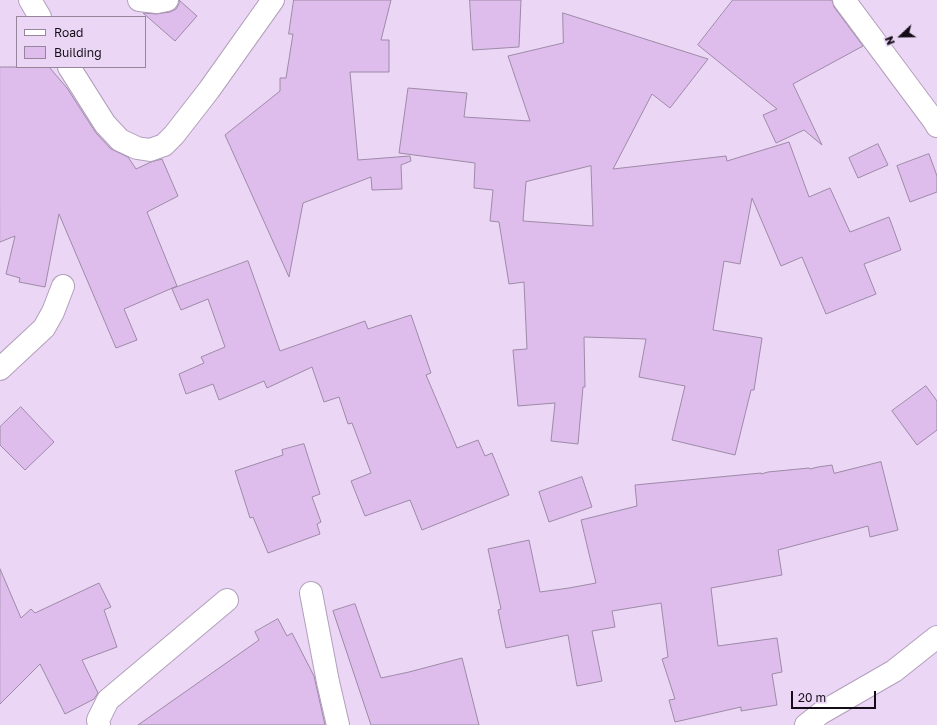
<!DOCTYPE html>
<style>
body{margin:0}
#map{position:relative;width:937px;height:725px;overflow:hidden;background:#ebd7f5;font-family:"Golos Text",sans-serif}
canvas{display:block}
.legend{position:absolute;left:16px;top:16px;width:130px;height:52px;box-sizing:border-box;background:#ebd7f5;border:1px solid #95869c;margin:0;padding:5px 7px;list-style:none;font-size:12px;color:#140d17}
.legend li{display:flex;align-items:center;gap:8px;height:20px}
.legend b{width:20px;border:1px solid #95869c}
.north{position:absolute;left:881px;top:16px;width:40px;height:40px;-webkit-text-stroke:3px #ebd7f5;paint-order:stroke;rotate:248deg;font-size:11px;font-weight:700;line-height:16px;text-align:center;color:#140d17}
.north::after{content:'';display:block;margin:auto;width:14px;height:18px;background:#140d17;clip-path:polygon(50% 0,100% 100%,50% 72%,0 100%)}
.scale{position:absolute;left:791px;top:691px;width:85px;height:18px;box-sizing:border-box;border:2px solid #140d17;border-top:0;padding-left:5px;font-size:12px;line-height:14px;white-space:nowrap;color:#140d17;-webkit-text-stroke:3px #ebd7f5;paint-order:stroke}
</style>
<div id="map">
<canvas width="937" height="725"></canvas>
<ul class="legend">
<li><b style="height:5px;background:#fff"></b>Road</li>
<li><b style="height:11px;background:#debded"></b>Building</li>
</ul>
<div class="north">N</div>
<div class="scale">20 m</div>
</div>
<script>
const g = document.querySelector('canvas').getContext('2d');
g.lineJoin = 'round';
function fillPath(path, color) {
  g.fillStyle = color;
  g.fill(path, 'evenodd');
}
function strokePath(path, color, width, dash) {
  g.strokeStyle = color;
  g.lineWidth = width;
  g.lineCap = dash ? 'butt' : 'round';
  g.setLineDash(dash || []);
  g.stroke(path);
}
const building = new Path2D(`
 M179,0L197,16L175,41L143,13L156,14L170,12L176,9L179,4Z
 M294,0H391L381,40H389V72H350L358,160L410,156L411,161L401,165L402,189L372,190L371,177L303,203L289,277L225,135L280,91V78H286L293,34H289Z
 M470,0H521L519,47L473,50Z
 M733,0H832L834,7L863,46L793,84L822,145L804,130L776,143L763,115L777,109L698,45Z
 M563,13L708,59L670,108L652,94L613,169L726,156L727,161L789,142L809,197L830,188L850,232L889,217L901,250L864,264L876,294L826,314L802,257L781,266L752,198L740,264L724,261L713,330L762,338L754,390H751L735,455L672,440L685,386L639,377L646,339L584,337L585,387H583L578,444L551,441L555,403L518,406L513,350L527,349L524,282L509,284L499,222L490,221L493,190L474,188L475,163L399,153L408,88L467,93L464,117L530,121L508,56L563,43ZM591,166L593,226L523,221L526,182Z
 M0,67H49L67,88L96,133L111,149L128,157L136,169L151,162L162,159L178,196L147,212L177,286L124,309L137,340L116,348L59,214L45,287L19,282L20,278L6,274L15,236L0,242Z
 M878,144L888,165L858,178L849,158Z
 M929,154L937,176V192L910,202L897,166Z
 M248,261L280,351L365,321L368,329L411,315L431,373L426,375L457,448L478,440L485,456L492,453L509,495L422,530L410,500L365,516L351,481L371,473L352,423L348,424L339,397L324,402L312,367L267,388L264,381L219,400L213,384L186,394L179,374L204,363L201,357L225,347L208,299L181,310L172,289Z
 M926,386L937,401V430L917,445L892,411Z
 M21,407L54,442L25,470L0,445V427Z
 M304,444L320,494L312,497L321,522L317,524L320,534L268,553L253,517L250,518L235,471L283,455L282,450Z
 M881,462L898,530L870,537L868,526L778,550L782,575L711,588L718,646L777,638L782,672L772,674L777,705L741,711V707L675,722L669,700L675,699L662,659L668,657L661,603L612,611L615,627L592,631L602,681L577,686L568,635L506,648L498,610L501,609L488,549L529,540L540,592L569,588L596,583L581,520L637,506L635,485L761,473V474L768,472L809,468L810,469L818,467L832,465L834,473Z
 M582,477L592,507L549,522L539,492Z
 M0,569L21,618L31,609L35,613L99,583L111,607L104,610L117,647L82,660L98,693L94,699L65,714L40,664L0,704Z
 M355,604L381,678L409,672L462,658L479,725H371L333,611Z
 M278,619L287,636L292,633L314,676L325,725H138L259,640L255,632Z`);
fillPath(building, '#debded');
strokePath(building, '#9d8aa6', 1);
const minor = new Path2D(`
 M30,0L40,17
 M139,0L157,2L167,0
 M844,0L934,121L937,126
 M69,67L105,124L120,140L137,148L150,150L164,145L174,135L209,90L273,0
 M0,369L44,328L53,312L63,286
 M311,593L328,682L338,725
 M99,725L98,720L108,700L227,600
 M806,725L821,713L894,671L937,637`);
strokePath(minor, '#b29fbb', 24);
strokePath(minor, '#fff', 22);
</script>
